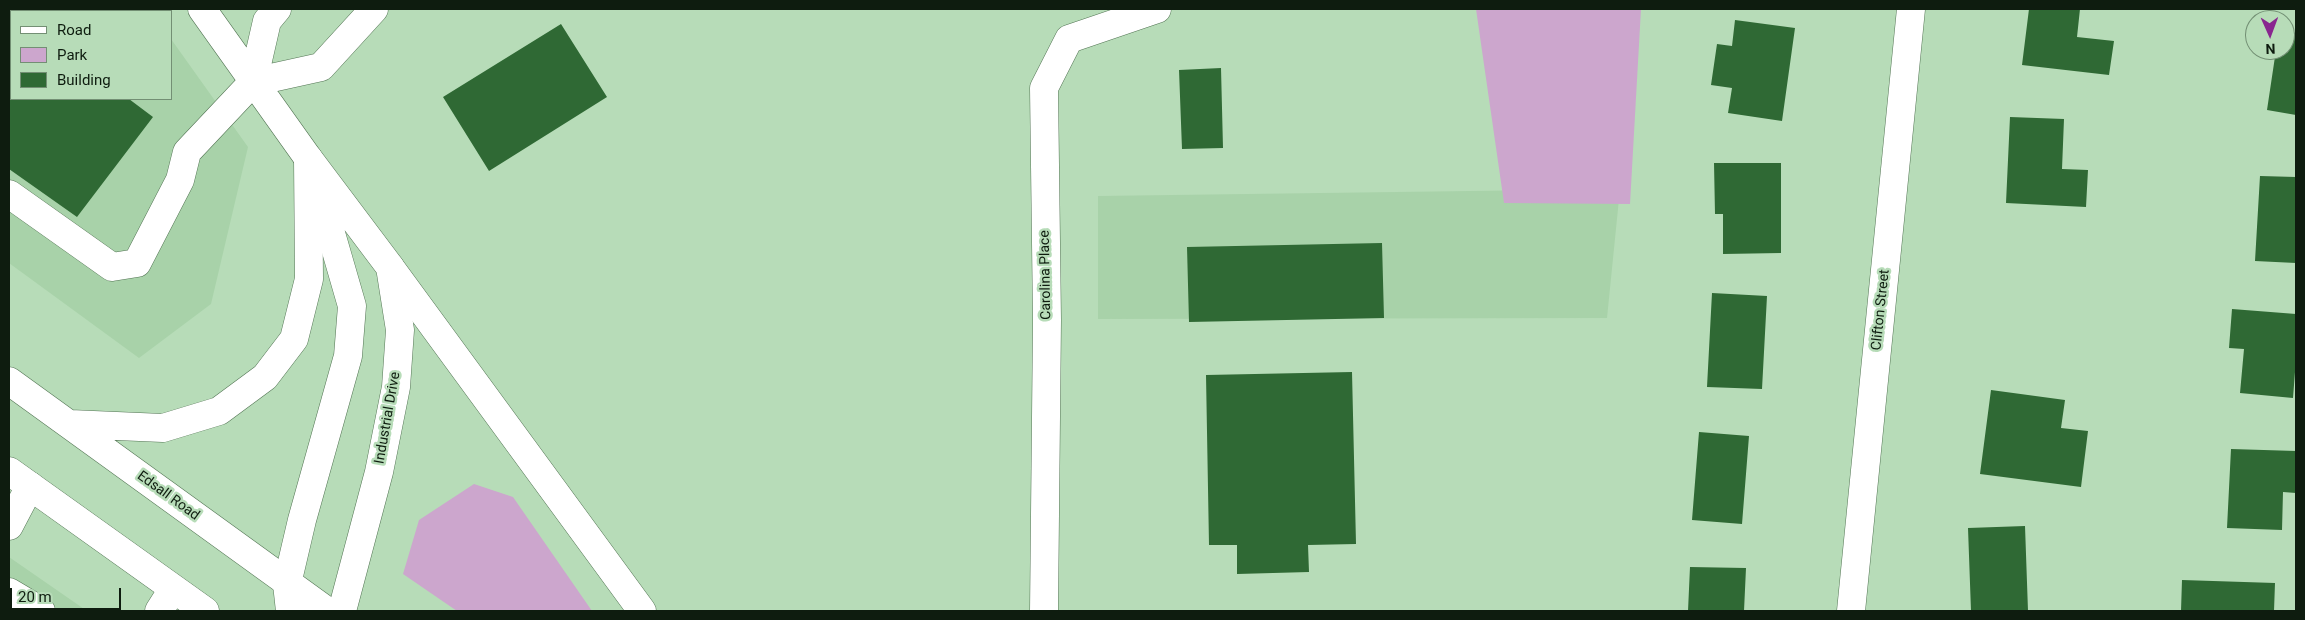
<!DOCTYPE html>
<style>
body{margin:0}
#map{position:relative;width:2305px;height:620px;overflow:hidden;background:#b7dcb8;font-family:Roboto,sans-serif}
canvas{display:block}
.frame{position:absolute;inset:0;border:10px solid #0e1c0f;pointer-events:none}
.legend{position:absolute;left:10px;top:10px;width:162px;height:90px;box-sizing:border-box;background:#b7dcb8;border:1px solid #738f74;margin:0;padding:6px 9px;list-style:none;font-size:15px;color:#0e1c0f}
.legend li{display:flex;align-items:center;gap:10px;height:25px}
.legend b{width:25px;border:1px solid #738f74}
.north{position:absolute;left:2245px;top:10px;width:50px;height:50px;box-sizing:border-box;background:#b7dcb8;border:1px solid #738f74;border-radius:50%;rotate:178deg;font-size:14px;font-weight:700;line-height:20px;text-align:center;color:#0e1c0f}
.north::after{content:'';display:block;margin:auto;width:18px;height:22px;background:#89268f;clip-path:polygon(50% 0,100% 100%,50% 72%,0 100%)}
.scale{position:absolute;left:10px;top:588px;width:111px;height:22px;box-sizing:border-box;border:2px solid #0e1c0f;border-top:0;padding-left:6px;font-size:15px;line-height:18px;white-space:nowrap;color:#0e1c0f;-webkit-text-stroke:4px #b7dcb8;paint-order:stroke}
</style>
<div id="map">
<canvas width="2305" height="620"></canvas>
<div class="frame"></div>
<ul class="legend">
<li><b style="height:6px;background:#fff"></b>Road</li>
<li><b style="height:14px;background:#cca6cd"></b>Park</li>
<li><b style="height:14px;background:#2f6934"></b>Building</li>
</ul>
<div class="north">N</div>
<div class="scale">20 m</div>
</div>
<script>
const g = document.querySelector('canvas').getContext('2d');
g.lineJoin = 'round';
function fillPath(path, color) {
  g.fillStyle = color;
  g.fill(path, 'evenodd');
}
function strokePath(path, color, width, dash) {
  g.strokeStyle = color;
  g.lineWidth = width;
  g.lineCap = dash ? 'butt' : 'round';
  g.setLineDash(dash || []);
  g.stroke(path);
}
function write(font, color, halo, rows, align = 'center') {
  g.font = font + ' Roboto,sans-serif';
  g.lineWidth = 5;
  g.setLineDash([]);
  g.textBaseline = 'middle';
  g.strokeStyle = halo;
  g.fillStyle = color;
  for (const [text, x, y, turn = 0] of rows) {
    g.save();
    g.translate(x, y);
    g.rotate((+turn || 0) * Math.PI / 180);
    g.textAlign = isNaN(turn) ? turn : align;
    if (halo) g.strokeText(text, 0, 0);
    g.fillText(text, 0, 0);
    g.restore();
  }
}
fillPath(new Path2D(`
 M9,9H149L151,11H11V99H171V39L248,147L211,304L139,358L9,263Z
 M1620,189L1607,318L1098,319V196Z
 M9,557L87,611H9Z`), '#a8d2a9');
fillPath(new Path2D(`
 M1476,9H1641L1630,204L1504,203Z
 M474,484L513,497L592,611H457L403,574L419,520Z`), '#cca6cd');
fillPath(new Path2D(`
 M9,9L14,11H11V99H129L153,117L77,217L9,169Z
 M2029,9H2080L2077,37L2114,41L2109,75L2022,65Z
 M1735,20L1795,28L1782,121L1728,113L1732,88L1711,85L1717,44L1732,46Z
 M561,24L607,97L489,171L443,97Z
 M2285,31L2296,33V115L2267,110L2276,50H2285Z
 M1221,68L1223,148L1182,149L1179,70Z
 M2010,117L2064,119L2062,169L2088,170L2086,207L2006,203Z
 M1714,163H1781V253L1723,254V214H1715Z
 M2260,176L2296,177V263L2255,261Z
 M1382,243L1384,318L1189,322L1187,247Z
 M1712,293L1767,296L1762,389L1707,387Z
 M2232,309L2296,314V359L2293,398L2240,393L2244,349L2229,348Z
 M1352,372L1356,544L1308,545L1309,572L1237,574V545H1209L1206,375Z
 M1991,390L2065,400L2061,428L2088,431L2081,487L1980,474Z
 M1699,432L1749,436L1742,524L1692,520Z
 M2231,449L2296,451V493L2283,492L2282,530L2227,528Z
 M2025,526L2028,611H1971L1968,528Z
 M1690,567L1746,568L1744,611H1688Z
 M2182,580L2275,583L2274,611H2181Z`), '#2f6934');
const minor = new Path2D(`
 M202,9L308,158L390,267L400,330L396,387L379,472L342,611
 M253,82L321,67L374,9
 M9,194L112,267L137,263L180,180L187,152L253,82L267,21L277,9
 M9,526L30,486
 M9,592L41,611
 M159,611L173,589
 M290,611L287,584L302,520L348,356L352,306L315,178
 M1044,611L1047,320L1044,88L1069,39L1157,9
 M1851,611L1911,9`);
const major = new Path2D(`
 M390,267L642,611
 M9,381L327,611
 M70,424L163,428L219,411L265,377L294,339L309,279L308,158
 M9,471L205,611`);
strokePath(minor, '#537554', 29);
strokePath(major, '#537554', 29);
strokePath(minor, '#fff', 28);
strokePath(major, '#fff', 28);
write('14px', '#0e1c0f', '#b7dcb8', [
 ["Carolina Place",1046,275,-91],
 ["Clifton Street",1881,310,-84],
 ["Industrial Drive",388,418,-80],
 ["Edsall Road",168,496,36]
]);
</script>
